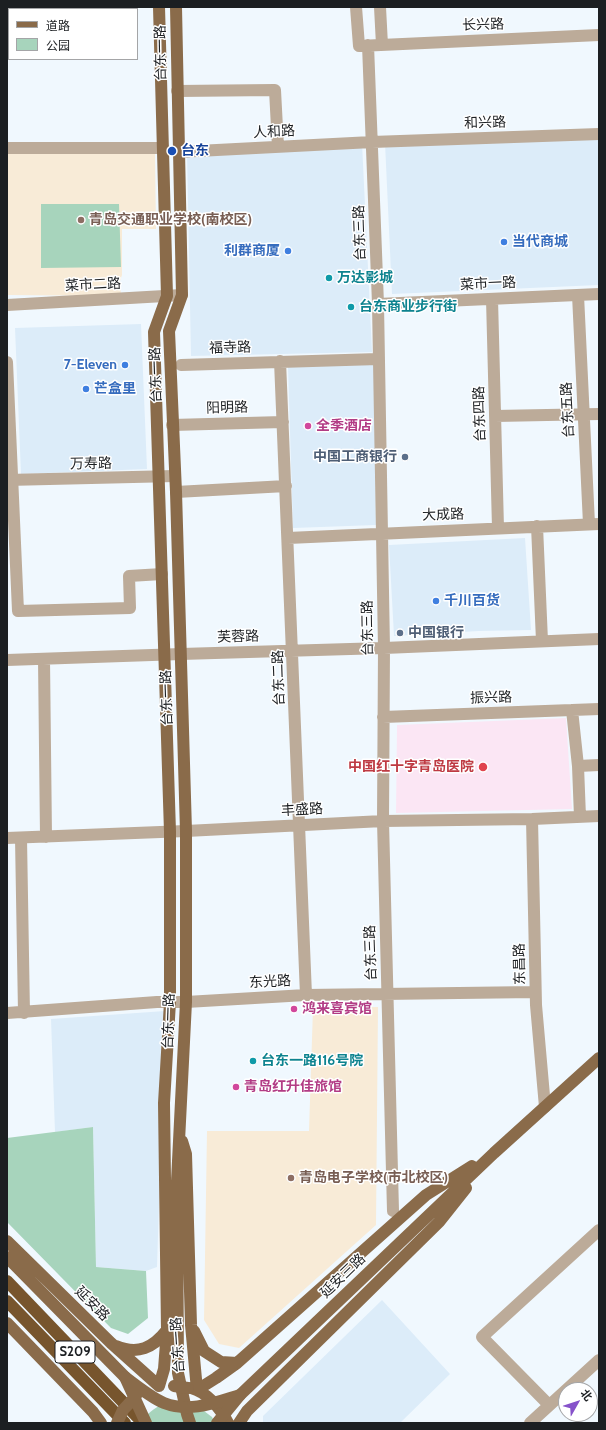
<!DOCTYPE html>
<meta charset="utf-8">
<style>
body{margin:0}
#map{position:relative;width:606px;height:1430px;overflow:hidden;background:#f0f8fe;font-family:Cabin,"Noto Sans SC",sans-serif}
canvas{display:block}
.frame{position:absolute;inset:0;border:8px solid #1c1f22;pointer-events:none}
.legend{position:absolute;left:8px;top:8px;width:130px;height:52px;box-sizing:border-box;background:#fff;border:1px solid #a4a5a7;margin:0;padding:5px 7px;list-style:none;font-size:12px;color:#1c1f22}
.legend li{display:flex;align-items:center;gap:8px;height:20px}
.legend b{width:20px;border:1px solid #a4a5a7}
.north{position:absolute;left:558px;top:1382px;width:40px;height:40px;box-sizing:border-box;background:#fff;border:1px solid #a4a5a7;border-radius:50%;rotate:51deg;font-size:11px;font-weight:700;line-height:16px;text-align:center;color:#1c1f22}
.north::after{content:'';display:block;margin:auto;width:14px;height:18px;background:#8652ca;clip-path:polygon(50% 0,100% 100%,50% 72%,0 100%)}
</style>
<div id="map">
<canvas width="606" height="1430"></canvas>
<div class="frame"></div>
<ul class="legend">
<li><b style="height:5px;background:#8a6b4a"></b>道路</li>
<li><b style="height:11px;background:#a7d4bc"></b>公园</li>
</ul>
<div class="north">北</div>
</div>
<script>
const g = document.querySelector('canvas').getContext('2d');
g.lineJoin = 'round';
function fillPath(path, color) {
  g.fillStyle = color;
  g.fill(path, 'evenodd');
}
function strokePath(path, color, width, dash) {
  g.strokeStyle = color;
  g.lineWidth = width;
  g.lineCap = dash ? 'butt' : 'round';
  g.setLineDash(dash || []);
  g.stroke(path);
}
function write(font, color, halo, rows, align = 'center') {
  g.font = font + ' Cabin,"Noto Sans SC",sans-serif';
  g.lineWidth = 3;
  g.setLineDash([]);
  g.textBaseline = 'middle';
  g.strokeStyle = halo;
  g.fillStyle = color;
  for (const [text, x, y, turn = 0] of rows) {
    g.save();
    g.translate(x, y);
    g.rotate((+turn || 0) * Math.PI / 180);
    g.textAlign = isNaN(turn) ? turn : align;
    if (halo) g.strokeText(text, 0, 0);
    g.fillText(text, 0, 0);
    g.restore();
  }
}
fillPath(new Path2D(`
 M599,135V285L392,294L385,143Z
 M362,143L372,352L191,356L187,153Z
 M141,324L147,469L21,474L15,328Z
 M374,362L376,525L293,528L288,367Z
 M525,538L531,630L479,631L394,636L389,545Z
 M165,1011L157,1267L146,1271L96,1267L93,1127L55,1132L51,1019Z
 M382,1300L450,1374L400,1423H263V1416Z`), '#dcecf9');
fillPath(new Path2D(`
 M7,152L155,153L156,229H122V275L120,281L121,296L7,295Z
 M378,1007L376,1225L239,1348L219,1344L204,1320L207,1131H309L313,1008Z`), '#f8ebd7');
fillPath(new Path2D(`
 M566,718L572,809L396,813L397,725Z`), '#fbe6f4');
fillPath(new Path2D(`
 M41,204H119L121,267L41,268Z
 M93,1127L96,1267L146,1271L148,1318L128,1334L111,1328L7,1222V1138Z
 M163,1404L196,1405L212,1417L215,1423H142C146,1414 154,1408 163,1404Z`), '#a7d4bc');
strokePath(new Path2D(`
 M356,7L359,46L599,35
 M380,7L382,45
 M368,45L378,304L384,648L383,821L393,1211
 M177,91L275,90L278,147
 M7,148H163
 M178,152L372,142L599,134
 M578,295L589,524
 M492,299L498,528
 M378,304L599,294
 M7,305L182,295
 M280,361L306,995
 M7,362L18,611L130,608L129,576L162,574
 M181,365L378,359
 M495,416L599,414
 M172,425L283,422
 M7,480L175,476
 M176,492L286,486
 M537,526L542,641
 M288,538L599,524
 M44,659L46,837
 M7,660L181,654L384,648L599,639
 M572,710L578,766L580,817
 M383,717L599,709
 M578,766L599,765
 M532,819L536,1005L545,1107
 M7,838L186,831L383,821L532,819L599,816
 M21,838L24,1013
 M7,1013L157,1002H186L306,995L535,992
 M549,1405L482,1337L599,1230
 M530,1423L599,1360`), '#bcab99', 12);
strokePath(new Path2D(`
 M176,7L182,295L169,331L176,492L186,831V1002L177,1181L178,1373L187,1414L190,1423
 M182,1141L186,1154L191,1325L197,1390
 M7,1241L111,1343L159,1386
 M7,1257L125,1377
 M7,1323L93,1412L101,1423
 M194,1331L204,1351L221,1362L237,1363
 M116,1346C138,1355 153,1348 167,1330
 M159,1386L164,1369L167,1330L164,1103L170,1002V832L154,332L167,296L159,7
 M191,1388C207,1392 221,1409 228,1423
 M197,1390L216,1378L237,1363L426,1195L472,1166
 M240,1395L494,1153L599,1058
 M239,1423L247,1411L439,1222L466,1188`), '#8a6b4a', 12);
strokePath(new Path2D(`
 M7,1281L143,1423
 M7,1301L125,1423`), '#77552d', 12);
strokePath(new Path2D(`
 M125,1377C134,1384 154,1399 164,1403C190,1413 214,1403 240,1395
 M125,1377L146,1423
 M174,1386L188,1388
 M117,1423L123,1410L136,1396
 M217,1423L240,1395`), '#8a6b4a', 12);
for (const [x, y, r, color] of [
 [172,151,5,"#1a4fb4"],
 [81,220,4,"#8d6e63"],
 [504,242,4,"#3f7fe0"],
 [288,251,4,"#3f7fe0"],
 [329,278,4,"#0f9aa8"],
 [351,307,4,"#0f9aa8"],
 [125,365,4,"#3f7fe0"],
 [86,389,4,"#3f7fe0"],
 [308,426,4,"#d1479c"],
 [405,457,4,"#5c6f8a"],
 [436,601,4,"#3f7fe0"],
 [400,633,4,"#5c6f8a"],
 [483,767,5,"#e0444e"],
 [294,1009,4,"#d1479c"],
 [253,1061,4,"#0f9aa8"],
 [236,1087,4,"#d1479c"],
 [291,1178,4,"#8d6e63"]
]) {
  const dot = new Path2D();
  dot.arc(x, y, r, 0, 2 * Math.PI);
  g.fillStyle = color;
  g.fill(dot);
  strokePath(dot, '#fff', 1.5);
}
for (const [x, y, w] of [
 [75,1352,40]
]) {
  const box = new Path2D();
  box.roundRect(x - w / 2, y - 11, w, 22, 3);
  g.fillStyle = '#fff';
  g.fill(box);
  strokePath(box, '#1c1f22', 1);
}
write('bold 13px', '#1c1f22', null, [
 ["S209",75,1352]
]);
write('14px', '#1c1f22', '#fff', [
 ["长兴路",483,25,-2],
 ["台东一路",161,53,-91],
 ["和兴路",485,123,-2],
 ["人和路",274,132,-3],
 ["台东三路",360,233,-92],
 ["菜市一路",488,284,-3],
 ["菜市二路",93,285,-3],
 ["福寺路",230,348,-2],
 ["台东一路",156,375,-92],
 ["阳明路",227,408,-2],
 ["台东五路",568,410,-93],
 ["台东四路",480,414,-92],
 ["万寿路",91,464,-1],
 ["大成路",443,515,-2],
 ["台东三路",368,628,-91],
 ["芙蓉路",238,637,-2],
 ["台东二路",279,678,-92],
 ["台东一路",167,698,-92],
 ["振兴路",491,698,-2],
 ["丰盛路",302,810,-3],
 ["台东三路",371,953,-92],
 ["东昌路",520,964,-91],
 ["东光路",270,982,-3],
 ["台东一路",169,1021,-88],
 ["延安三路",343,1276,-44],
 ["延安路",92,1304,45],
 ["台东一路",178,1345,-94]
]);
write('bold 14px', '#164399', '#fff', [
 ["台东",181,151]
], 'left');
write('bold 14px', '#785e54', '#fff', [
 ["青岛交通职业学校(南校区)",89,220],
 ["青岛电子学校(市北校区)",299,1178]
], 'left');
write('bold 14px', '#366cbe', '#fff', [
 ["当代商城",512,242],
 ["利群商厦",280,251,"right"],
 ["7-Eleven",117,365,"right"],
 ["芒盒里",94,389],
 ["千川百货",444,601]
], 'left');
write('bold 14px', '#0d838f', '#fff', [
 ["万达影城",337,278],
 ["台东商业步行街",359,307],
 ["台东一路116号院",261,1061]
], 'left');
write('bold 14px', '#b23c85', '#fff', [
 ["全季酒店",316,426],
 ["鸿来喜宾馆",302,1009],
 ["青岛红升佳旅馆",244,1087]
], 'left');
write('bold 14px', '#4e5e75', '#fff', [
 ["中国工商银行",397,457],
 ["中国银行",408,633,"left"]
], 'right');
write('bold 14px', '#be3a42', '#fff', [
 ["中国红十字青岛医院",474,767]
], 'right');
</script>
